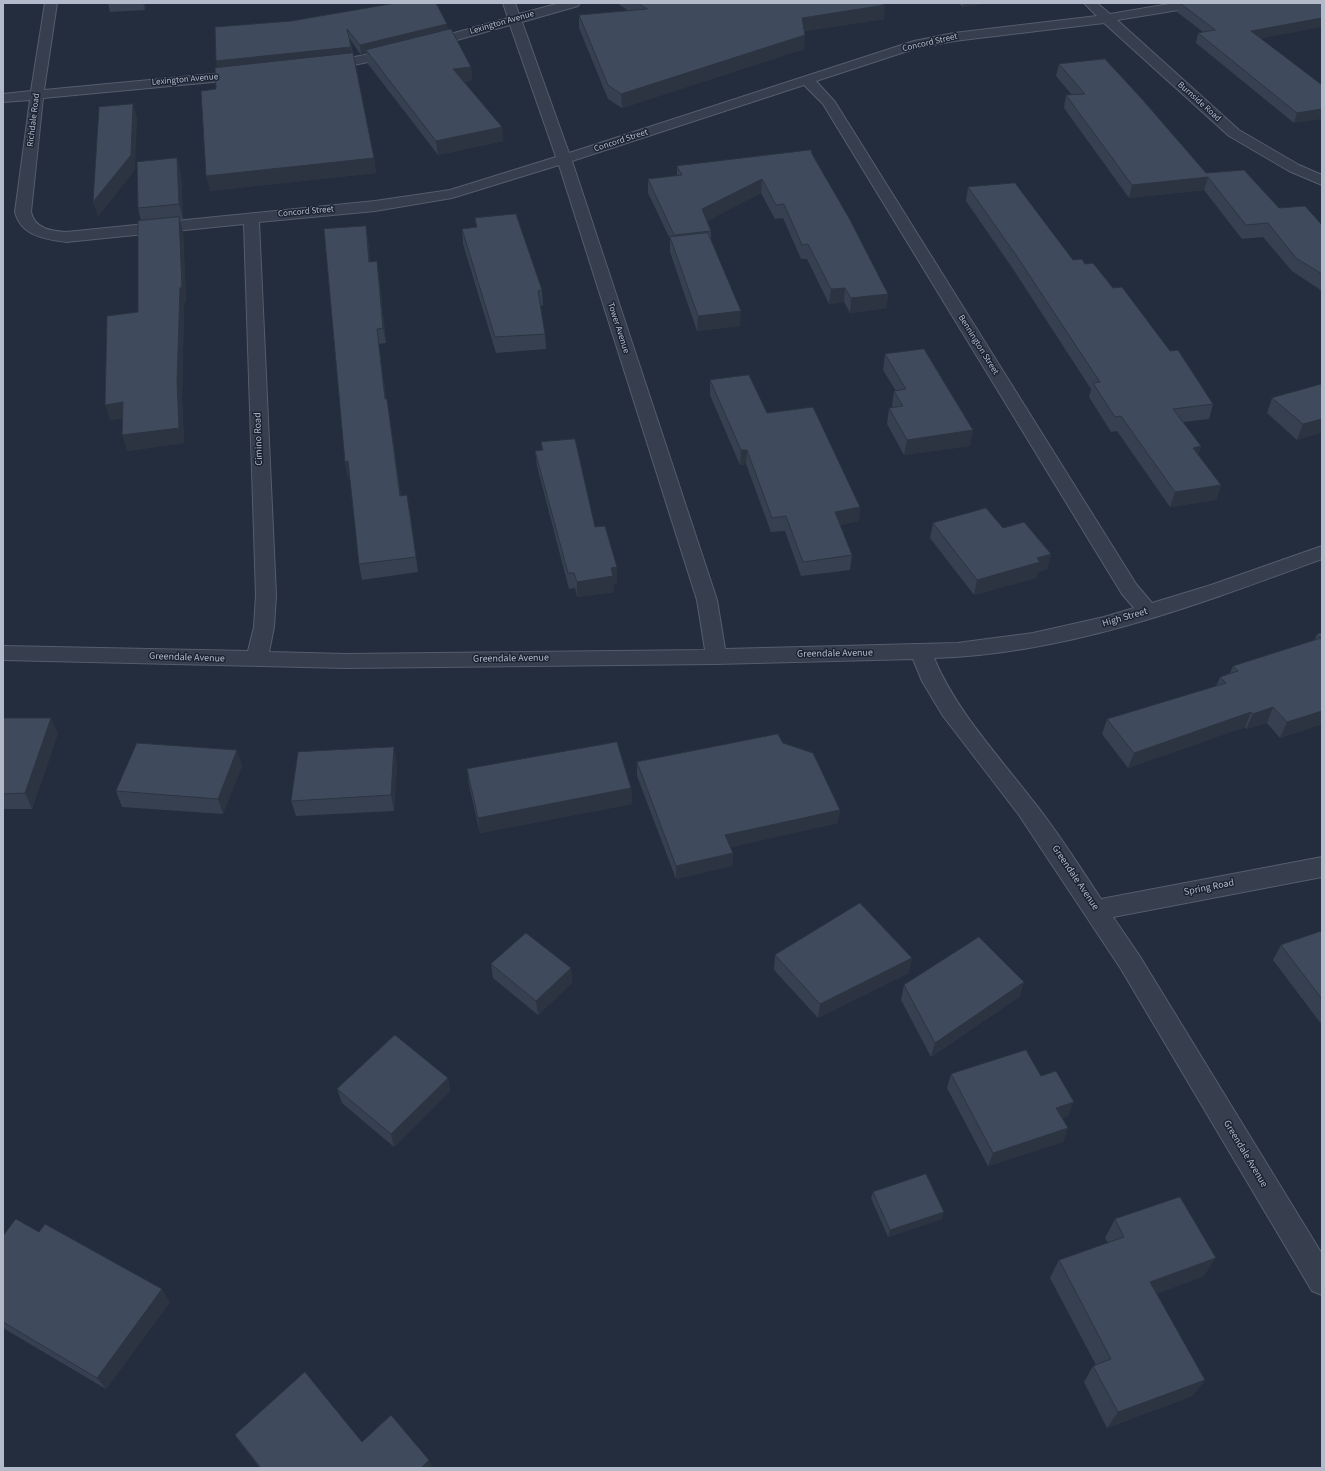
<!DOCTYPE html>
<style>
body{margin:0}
#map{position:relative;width:1325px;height:1471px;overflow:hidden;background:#232d3e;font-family:"Source Sans 3",sans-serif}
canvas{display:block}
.frame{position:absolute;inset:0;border:4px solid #b3bac9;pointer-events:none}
</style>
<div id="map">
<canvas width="1325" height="1471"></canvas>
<div class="frame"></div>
</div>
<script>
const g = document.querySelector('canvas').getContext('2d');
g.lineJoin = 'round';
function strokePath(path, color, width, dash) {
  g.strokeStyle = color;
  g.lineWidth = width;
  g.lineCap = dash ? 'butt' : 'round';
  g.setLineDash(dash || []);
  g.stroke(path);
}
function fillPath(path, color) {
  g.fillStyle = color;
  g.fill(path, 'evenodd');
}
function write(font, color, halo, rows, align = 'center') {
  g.font = font + ' "Source Sans 3",sans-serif';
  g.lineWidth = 3;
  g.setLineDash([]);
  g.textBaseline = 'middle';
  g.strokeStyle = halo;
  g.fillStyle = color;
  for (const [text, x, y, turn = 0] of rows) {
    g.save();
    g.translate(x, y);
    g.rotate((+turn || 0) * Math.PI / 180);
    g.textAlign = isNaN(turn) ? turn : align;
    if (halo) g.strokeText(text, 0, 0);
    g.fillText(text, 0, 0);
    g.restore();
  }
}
const minor = new Path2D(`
 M45,3H57L44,90L245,71L250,72L252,75L250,78L245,79L43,98L31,212C35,229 51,231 66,232L375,201L450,190L556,157L510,25L411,53L325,71L320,70L318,67L320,64L404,47L508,18L503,3H515L519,14L560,3H580L578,6L522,22L569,153L914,41L954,33L1097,16L1084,3H1097L1110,14L1175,3H1203L1197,7L1117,20L1239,130L1299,165L1322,175V185L1289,171L1229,136L1104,23L954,41L917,48L816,81L835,102L1136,584L1152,603L1211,585L1322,546V559C1197,605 1068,654 934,658C956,711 998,755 1033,801C1058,832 1079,866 1101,899L1322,857V877L1113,917L1139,955L1322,1254V1295L1312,1291L1121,969L1019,815L943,716L922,681L913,659L716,664L346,668L3,660V646L248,651L254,627L256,595L244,224L66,242C45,239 21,236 15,212L30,100L3,102V94L31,91ZM804,85L823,104L1122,594L1134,608L1104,617L1033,633L957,643L725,649L717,600L572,161ZM559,165L697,600L705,650L346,654L269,652L274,627L276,595L259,222L375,211L452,198Z`);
strokePath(minor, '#555d6c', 2);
fillPath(minor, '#373f4e');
fillPath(new Path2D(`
 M108,3H146L145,10L110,12Z
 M617,3H880L884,19L804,31V49L622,108L608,99L579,28V15L629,11Z
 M958,3H990L963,7Z
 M1179,3H1322L1261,39L1322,85L1294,123L1196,43L1198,33L1203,32L1177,12Z
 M215,27L447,30L471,67L472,80L464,82L502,127L503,141L438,155L368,64L367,53L361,55L350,39L374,158L376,173L210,191L217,68Z
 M1059,64L1206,173L1279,208L1322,225V291L1292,271L1263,237L1242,239L1204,190L1129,198L1064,108L1066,95H1072L1056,76Z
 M812,154L888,294L886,308L850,313L844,302L829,304L807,259H801L783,218L775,219L761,193L707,221L711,231V240L740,326L697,331L670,252V239L648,193V179L677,176V166Z
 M181,173L183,219H180L183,232L186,302L184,303L182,398L184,443L127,451L122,418L110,420L138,312L141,221L138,208Z
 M968,187L1073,260L1085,264L1113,288L1170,351L1213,404L1209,419L1183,422L1201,446L1198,455L1221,485L1216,500L1170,507L1117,431L1111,432L1089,397L1091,389L1013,269L966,201Z
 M475,218L542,290L543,305L540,306L545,334L546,349L496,353L463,244L462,229L476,227Z
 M366,226L368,240L370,262L379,276L386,343L379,344L386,399H387L389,414L401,496L410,511L418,572L362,580L359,564L350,477H348L345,462Z
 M885,354L973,430L970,446L904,455L887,424L889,408H893L892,406L894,391H896L883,370Z
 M710,380L767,413L860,507L859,521L840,525L852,555L850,570L801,576L785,531L771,532L746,464L740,465L710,395Z
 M1322,384L1297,440L1267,413L1272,398Z
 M541,442L595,527L617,583L613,584L614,592L577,597L575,588L569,589L537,466L535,451L542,450Z
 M933,523L1003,528L1051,554L1047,569L1038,572L1036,578L974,595L930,538Z
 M1322,633V724L1280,738L1267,723L1246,729L1245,727L1128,768L1102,734L1107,719L1216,686L1220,677L1230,673L1233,666L1314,641L1317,634Z
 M3,718L58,733L32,809H3Z
 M237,750L242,766L223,814L122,807L116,791Z
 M637,762L838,823L730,847L733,853L732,866L676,879L637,776Z
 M397,763L394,811L296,816L291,801Z
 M467,769L631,788L632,804L480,833L469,785Z
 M1322,931V1025L1273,960L1281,945Z
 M775,955L909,973L818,1018L774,970Z
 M491,964L571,968L572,983L538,1015L493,978Z
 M1024,982L1019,997L931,1057L901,1000L904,985Z
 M951,1074L1041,1076L1068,1116L1062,1118L1068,1128L1063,1142L988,1166L947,1088Z
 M448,1078L450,1091L394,1147L342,1103L337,1089Z
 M873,1192L942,1219L888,1237L871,1198Z
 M1115,1219L1204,1276L1156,1294L1205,1380L1192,1396L1107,1428L1084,1382L1093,1366L1096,1365L1050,1278L1059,1260L1108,1243L1105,1238Z
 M39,1232L170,1302L106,1389L3,1328V1236Z
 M235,1435L362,1442L429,1460L432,1468H260L242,1445Z`), '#364050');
fillPath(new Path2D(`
 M143,3H146L145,10Z
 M963,3H990L963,7Z
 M885,5L884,19L802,31V18Z
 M1322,18V27L1248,41L1251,31Z
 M447,24L448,33L366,50L367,53L361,55L360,45Z
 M805,35L804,49L622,108L621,94Z
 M351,47L353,57L218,71L216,61Z
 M471,67L472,80L455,83L453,69Z
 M133,104L137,118L135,170L98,217L93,202Z
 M1322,109V119L1294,123L1297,113Z
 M502,127L503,141L438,155L436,141Z
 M177,158L181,173L183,219L179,204Z
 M374,158L376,173L210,191L206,176Z
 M1208,177L1204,190L1129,198L1132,185Z
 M762,179L761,193L702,224V209Z
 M179,217L183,232L186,302L184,303L182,398L184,443L127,451L122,435L177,382Z
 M366,226L368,240L371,277L369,262Z
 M377,261L379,276L386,343L383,328Z
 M845,288L844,302L829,304L831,289Z
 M888,294L886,308L850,313L851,298Z
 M741,311L740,326L697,331L698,316Z
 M377,329L379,344L388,415L385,399Z
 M387,399L389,414L403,512L400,496Z
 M123,402L128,418L110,420L105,405Z
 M1322,419V433L1297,440L1303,424Z
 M973,430L970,446L904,455L907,440Z
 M1201,446L1196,461L1193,448Z
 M741,450H747L746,464L740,465Z
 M348,461L351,477H348L345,462Z
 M1221,485L1216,500L1170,507L1175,492Z
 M860,507L859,521L833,527L835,512Z
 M1051,554L1047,569L1038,572L1036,578L974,595L977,580L1037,558Z
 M617,567V583L613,584L614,592L577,597V582L611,568Z
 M1273,707L1267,723L1246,729L1253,714Z
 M1322,711V724L1280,738L1287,722Z
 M1251,712L1245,727L1128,768L1134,753Z
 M51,718L58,733L32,809L25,793Z
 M394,747L397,763L394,811L391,795Z
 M237,750L242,766L223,814L218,799Z
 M631,788L632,804L480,833L478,818Z
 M840,810L838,823L724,849L725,835Z
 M733,853L732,866L676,879V866Z
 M912,958L909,973L818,1018L820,1004Z
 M571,968L572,983L538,1015L536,1001Z
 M1024,982L1019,997L931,1057L935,1043Z
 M448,1078L450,1091L394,1147L391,1134Z
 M1074,1102L1068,1116L1051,1121L1056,1108Z
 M1068,1128L1063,1142L988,1166L993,1153Z
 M944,1212L942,1219L888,1237L890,1230Z
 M1216,1258L1204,1276L1140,1300L1150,1282Z
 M162,1289L170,1302L106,1389L97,1378Z
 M1205,1380L1192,1396L1107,1428L1118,1412Z
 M429,1460L432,1468H421Z`), '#2c3441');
const building = new Path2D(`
 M396,3H436L447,24L360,45L347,29L351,47L216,61L215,27L291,21Z
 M638,3H880L885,5L802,18L805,35L621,94L608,85L579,15L647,9Z
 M1180,3H1322V18L1251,31L1322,85V109L1297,113L1198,33L1215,30Z
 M451,29L471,67L453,69L502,127L436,141L366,50Z
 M353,53L374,158L206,176L201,91L216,89L215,68Z
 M1105,59L1142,99L1206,173L1244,170L1279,208L1305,206L1322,225V274L1296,258L1268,223L1246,225L1208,177L1132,185L1066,95L1085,94L1059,64Z
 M133,104L131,155L93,202L99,107Z
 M811,150L812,154L849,218L888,294L851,298L845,288L831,289L808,244L802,245L784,204L776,205L762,179L702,209L711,231L674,235L648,179L682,175L677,166Z
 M177,158L179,204L138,208L137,162Z
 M1015,183L1073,260L1082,259L1085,264L1093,263L1113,288L1122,287L1170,351L1178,350L1213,404L1173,409L1201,446L1193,448L1221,485L1175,492L1121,416L1115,417L1093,383L1100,382L1016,255L968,187Z
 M516,214L542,290L538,291L545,334L495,337L462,229L477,227L475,218Z
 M179,217L182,287L180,288L177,382L179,428L122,435L123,402L105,405L107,316L138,312V221Z
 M366,226L369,262L377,261L383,328L377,329L385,399H387L400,496L407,495L416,557L359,564L348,461L345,462L324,229Z
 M708,233L741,311L698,316L670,237Z
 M924,349L973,430L907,440L889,408L903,406L894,391L906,389L885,354Z
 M749,375L767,413L813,407L860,507L835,512L852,555L803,562L786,516L772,518L747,450H741L710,380Z
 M1322,384V419L1303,424L1272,398Z
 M575,439L595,527L605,526L617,567L611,568L613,576L577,582L574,573H568L535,451L543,450L541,442Z
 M986,508L1003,528L1024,522L1051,554L1037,558L1040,562L977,580L933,523Z
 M1322,633V711L1287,722L1273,707L1253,714L1251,712L1134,753L1107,719L1226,683L1220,677L1238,671L1233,666L1321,638L1317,634Z
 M3,718H51L25,793L3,794Z
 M778,734L783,743L813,753L840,810L725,835L733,853L676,866L637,762Z
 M617,742L631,788L478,818L467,769Z
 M137,743L237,750L218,799L116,791Z
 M394,747L391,795L291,801L298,752Z
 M860,903L912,958L820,1004L775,955Z
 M1322,931V999L1281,945Z
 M526,933L571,968L536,1001L491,964Z
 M979,937L1024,982L935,1043L904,985Z
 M395,1035L448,1078L391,1134L337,1089Z
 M1026,1050L1041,1076L1056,1071L1074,1102L1056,1108L1068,1128L993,1153L951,1074Z
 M926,1174L944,1212L890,1230L873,1192Z
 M1180,1197L1216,1258L1150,1282L1205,1380L1118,1412L1093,1366L1111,1359L1059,1260L1124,1237L1115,1219Z
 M16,1219L39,1232L45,1224L162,1289L97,1378L3,1322V1236Z
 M305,1372L362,1442L391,1415L429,1460L421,1468H261L235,1435Z`);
fillPath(building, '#3f4b5d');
strokePath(building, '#2c3441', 1);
write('9px', '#b3bac9', '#1c2433', [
 ["Lexington Avenue",502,23,-16],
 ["Concord Street",930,43,-13],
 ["Lexington Avenue",185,80,-5],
 ["Burnside Road",1199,102,42],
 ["Richdale Road",34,120,-83],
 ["Concord Street",621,141,-18],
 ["Concord Street",306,212,-5],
 ["Tower Avenue",618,328,72],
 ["Bennington Street",978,345,58]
]);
write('10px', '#b3bac9', '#1c2433', [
 ["Cimino Road",259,439,-92],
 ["High Street",1125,618,-16],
 ["Greendale Avenue",835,654,-1],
 ["Greendale Avenue",187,658,2],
 ["Greendale Avenue",511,659,-1],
 ["Greendale Avenue",1075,878,56],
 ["Spring Road",1209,888,-11],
 ["Greendale Avenue",1245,1154,59]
]);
</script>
